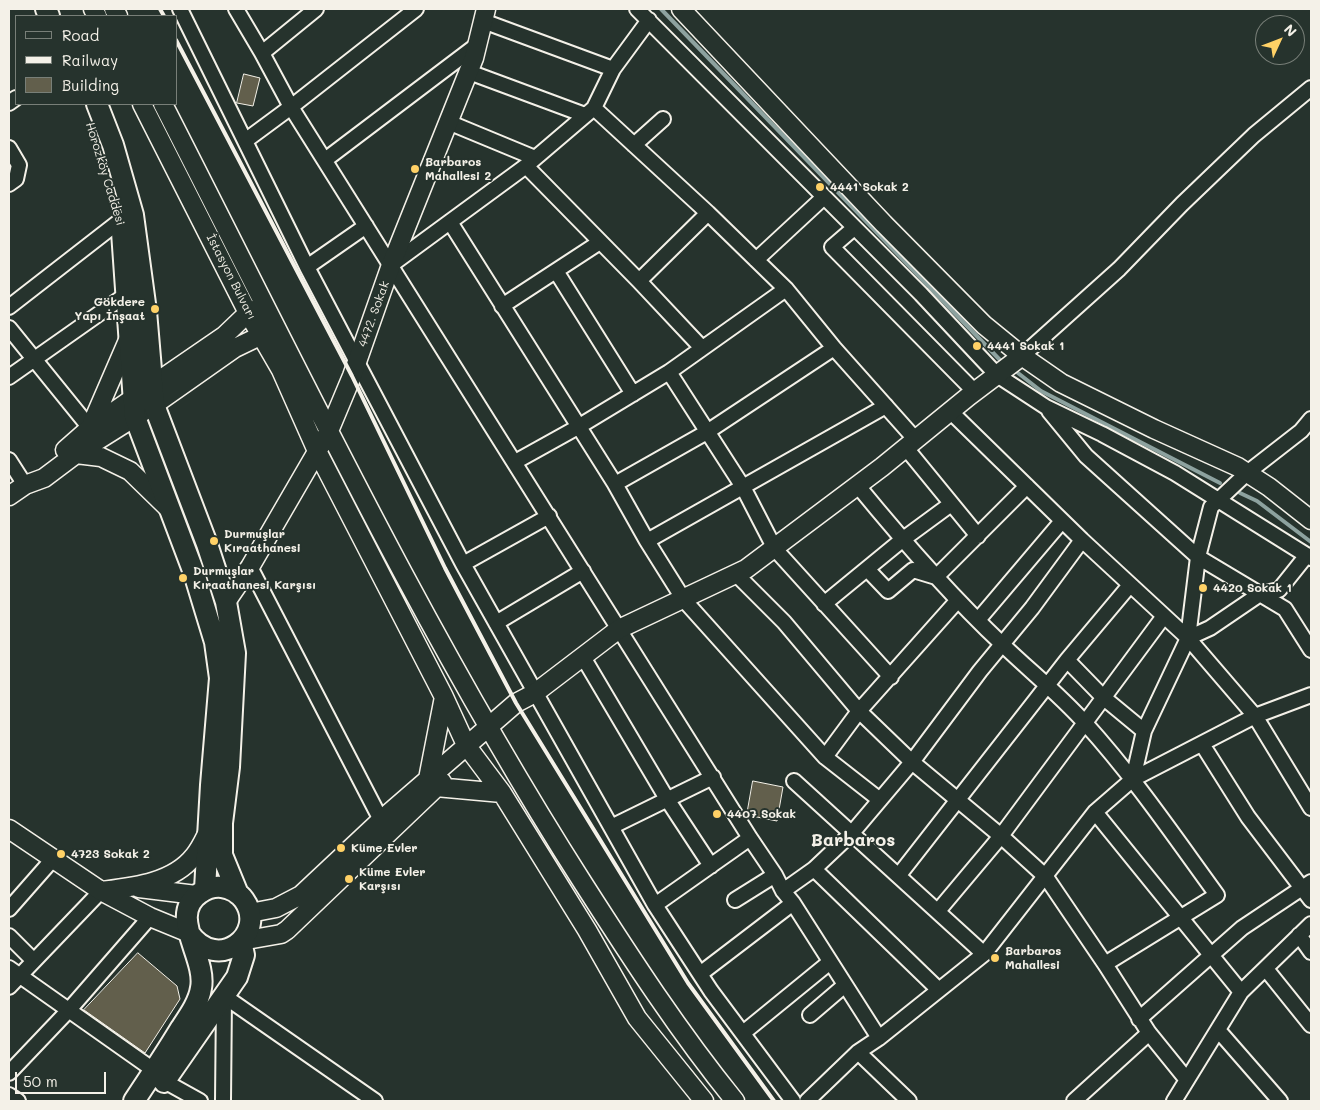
<!DOCTYPE html>
<meta charset="utf-8">
<style>
body{margin:0}
#map{position:relative;width:1320px;height:1110px;overflow:hidden;background:#26332d;font-family:Mali,sans-serif}
canvas{display:block}
.frame{position:absolute;inset:0;border:10px solid #f4f1e8;pointer-events:none}
.legend{position:absolute;left:15px;top:15px;width:162px;height:90px;box-sizing:border-box;background:#26332d;border:1px solid #787f78;margin:0;padding:6px 9px;list-style:none;font-size:15px;color:#f4f1e8}
.legend li{display:flex;align-items:center;gap:10px;height:25px}
.legend b{width:25px;border:1px solid #787f78}
.north{position:absolute;left:1255px;top:15px;width:50px;height:50px;box-sizing:border-box;background:#26332d;border:1px solid #787f78;border-radius:50%;rotate:47deg;font-size:14px;font-weight:700;line-height:20px;text-align:center;color:#f4f1e8}
.north::after{content:'';display:block;margin:auto;width:18px;height:22px;background:#ffd166;clip-path:polygon(50% 0,100% 100%,50% 72%,0 100%)}
.scale{position:absolute;left:15px;top:1072px;width:91px;height:22px;box-sizing:border-box;border:2px solid #f4f1e8;border-top:0;padding-left:6px;font-size:15px;line-height:18px;white-space:nowrap;color:#f4f1e8;-webkit-text-stroke:4px #26332d;paint-order:stroke}
</style>
<div id="map">
<canvas width="1320" height="1110"></canvas>
<div class="frame"></div>
<ul class="legend">
<li><b style="height:6px;background:#26332d"></b>Road</li>
<li><b style="height:6px;background:#f4f1e8"></b>Railway</li>
<li><b style="height:14px;background:#625f4c"></b>Building</li>
</ul>
<div class="north">N</div>
<div class="scale">50 m</div>
</div>
<script>
const g = document.querySelector('canvas').getContext('2d');
g.lineJoin = 'round';
function strokePath(path, color, width, dash) {
  g.strokeStyle = color;
  g.lineWidth = width;
  g.lineCap = dash ? 'butt' : 'round';
  g.setLineDash(dash || []);
  g.stroke(path);
}
function fillPath(path, color) {
  g.fillStyle = color;
  g.fill(path, 'evenodd');
}
function write(font, color, halo, rows, align = 'center') {
  g.font = font + ' Mali,sans-serif';
  g.lineWidth = 4;
  g.setLineDash([]);
  g.textBaseline = 'middle';
  g.strokeStyle = halo;
  g.fillStyle = color;
  for (const [text, x, y, turn = 0] of rows) {
    g.save();
    g.translate(x, y);
    g.rotate((+turn || 0) * Math.PI / 180);
    g.textAlign = isNaN(turn) ? turn : align;
    if (halo) g.strokeText(text, 0, 0);
    g.fillText(text, 0, 0);
    g.restore();
  }
}
strokePath(new Path2D(`
 M661,9L1000,360
 M1018,373L1041,391L1220,483
 M1240,493L1257,501L1311,542`), '#8da29f', 4);
const building = new Path2D(`
 M244,74L260,78L253,106L237,103Z
 M753,781L783,787L777,821L747,815Z
 M138,953L177,986L180,999L145,1053L84,1010Z`);
fillPath(building, '#625f4c');
strokePath(building, '#f4f1e8', 1);
const minor = new Path2D(`
 M180,9L307,267L463,564L655,905L711,991L793,1101
 M236,9L262,53L291,107L750,838L775,875L783,891L793,903L879,1038
 M637,9L921,294L997,375L1046,407L1102,434L1175,473L1311,558
 M483,21L613,69
 M262,53L316,9
 M469,72L585,115
 M9,103L16,98
 M594,108L708,213L786,289L834,348L916,440
 M448,122L535,158
 M245,141L291,107L416,9
 M634,145L663,119
 M9,148L19,165L16,179L9,184
 M325,160L477,45
 M526,166L639,281L702,348
 M450,222L615,484L647,541L684,600L825,757L880,800
 M854,228L832,247L975,392
 M756,260L824,197
 M391,265L526,166L594,108L613,69L649,20
 M307,267L366,226
 M556,271L633,394
 M639,281L708,213
 M502,306L600,242
 M9,307L121,220
 M9,328L90,428
 M1022,356L1119,269L1182,204L1254,135L1311,88
 M669,372L743,487L775,549L891,677
 M9,377L127,294
 M950,411L1082,540L1188,638L1255,716L1311,808
 M1049,411L1086,456L1198,557L1285,609L1311,650
 M906,448L978,536
 M9,460L25,485
 M515,462L578,427L669,372L786,289
 M615,484L707,432L834,348
 M858,486C903,541 951,596 1003,645C1030,671 1060,695 1085,723C1134,777 1174,836 1217,895L1105,964L1149,1033L1187,1080
 M647,541L886,406
 M463,564L549,516
 M250,567L381,820
 M867,569L888,591L913,570L936,577L1027,486
 M736,574L784,622L859,711L912,762L1001,836L1046,877L1105,964
 M824,604L902,540L951,504
 M978,620L1062,521
 M496,623L583,571
 M1188,638L1210,628L1260,594L1279,590L1307,555
 M583,657L667,799L711,866
 M1067,660L1104,698L1144,731
 M1202,744L1248,817L1311,900
 M825,757L859,711L958,600
 M1133,779L1255,716L1311,695
 M794,781L984,954
 M1095,812L1241,992
 M611,827L713,777
 M814,869L939,990
 M899,875L1067,660L1130,585
 M783,891L814,869L852,833L912,762L980,671L1032,608L1082,540
 M735,900L775,875
 M655,905L750,838
 M9,909L53,859
 M938,911L1001,836L1164,616
 M1299,935L1311,952
 M9,936L33,960
 M9,968L155,1071
 M1266,969L1311,1025
 M700,974L793,903
 M9,987L101,891
 M224,996L375,1101
 M810,1015L845,985
 M1139,1019L1242,928L1311,882
 M1218,1030L1280,1101
 M743,1033L830,962
 M858,1052L909,1101
 M9,1073L68,1011L150,917
 M164,1081L200,1101
 M9,1095L18,1101
 M223,1101L224,997
 M807,1101L858,1052L879,1038L984,954L1095,812L1133,779L1144,731L1188,638L1198,557L1211,507L1247,473L1301,431L1311,419
 M1074,1101L1149,1033
 M1174,1101L1241,992L1311,924`);
const tertiary = new Path2D(`
 M93,9L97,16
 M114,9L118,16
 M681,9L884,224L984,325L1022,356L1061,383L1154,429L1238,467L1269,487L1311,520
 M142,104L248,313L281,370L317,451L444,697L466,745L502,793L587,930L637,1018L704,1101
 M163,104C297,366 424,634 583,883C631,958 679,1032 735,1101
 M90,428L129,338
 M65,450L90,428L224,336L248,313L259,308
 M76,454L101,457L130,471L169,509
 M9,496L25,485L44,478L76,454L154,405L235,348L262,335L269,326
 M226,602L250,567L329,431L352,376L391,265L474,58L486,9
 M428,779L444,697
 M436,787L502,793
 M9,829L101,891L150,917L189,933
 M139,888L196,895
 M101,891C133,887 173,883 194,856C200,849 204,840 208,832
 M250,913L276,908L301,895L381,820L516,703L535,693L619,629L746,569L882,467L969,396L1022,356
 M241,941L281,934L287,930L442,782`);
const secondary = new Path2D(`
 M46,9L49,16
 M97,104L113,145L133,215L146,311L154,405L207,544L226,602L235,653L229,767L222,823V855L238,894
 M122,232L135,417L194,573L215,642L220,678L211,785L205,889
 M164,1082L237,977L244,955L241,941
 M134,1101C150,1077 166,1053 181,1028C189,1016 199,1002 201,988C207,957 167,915 200,893C207,888 214,886 222,887C230,888 239,893 244,900C268,934 218,974 189,933`);
strokePath(minor, '#f4f1e8', 18);
strokePath(tertiary, '#f4f1e8', 21);
strokePath(secondary, '#f4f1e8', 24);
strokePath(minor, '#26332d', 14);
strokePath(tertiary, '#26332d', 18);
strokePath(secondary, '#26332d', 20);
strokePath(new Path2D(`
 M160,9L164,16
 M176,40L352,376L445,568L516,703L688,983L774,1101`), '#f4f1e8', 4);
for (const [x, y, r, color] of [
 [415,169,5,"#ffd166"],
 [820,187,5,"#ffd166"],
 [155,309,5,"#ffd166"],
 [977,346,5,"#ffd166"],
 [214,541,5,"#ffd166"],
 [183,578,5,"#ffd166"],
 [1203,588,5,"#ffd166"],
 [717,814,5,"#ffd166"],
 [341,848,5,"#ffd166"],
 [61,854,5,"#ffd166"],
 [349,879,5,"#ffd166"],
 [995,958,5,"#ffd166"]
]) {
  const dot = new Path2D();
  dot.arc(x, y, r, 0, 2 * Math.PI);
  g.fillStyle = color;
  g.fill(dot);
  strokePath(dot, '#26332d', 2);
}
write('bold 12px', '#f4f1e8', '#26332d', [
 ["Barbaros",425,162],
 ["Mahallesi 2",425,176],
 ["4441 Sokak 2",830,187],
 ["Gökdere",145,302,"right"],
 ["Yapı İnşaat",145,316,"right"],
 ["4441 Sokak 1",987,346],
 ["Durmuşlar",224,534],
 ["Kıraathanesi",224,548],
 ["Durmuşlar",193,571],
 ["Kıraathanesi Karşısı",193,585],
 ["4420 Sokak 1",1213,588],
 ["4407 Sokak",727,814],
 ["Küme Evler",351,848],
 ["4723 Sokak 2",71,854],
 ["Küme Evler",359,872],
 ["Karşısı",359,886],
 ["Barbaros",1005,951],
 ["Mahallesi",1005,965]
], 'left');
write('12px', '#f4f1e8', '#26332d', [
 ["Horozköy Caddesi",105,174,73],
 ["İstasyon Bulvarı",231,277,63],
 ["4472. Sokak",374,314,-70]
]);
write('bold 18px', '#f4f1e8', '#26332d', [
 ["Barbaros",853,840]
]);
</script>
